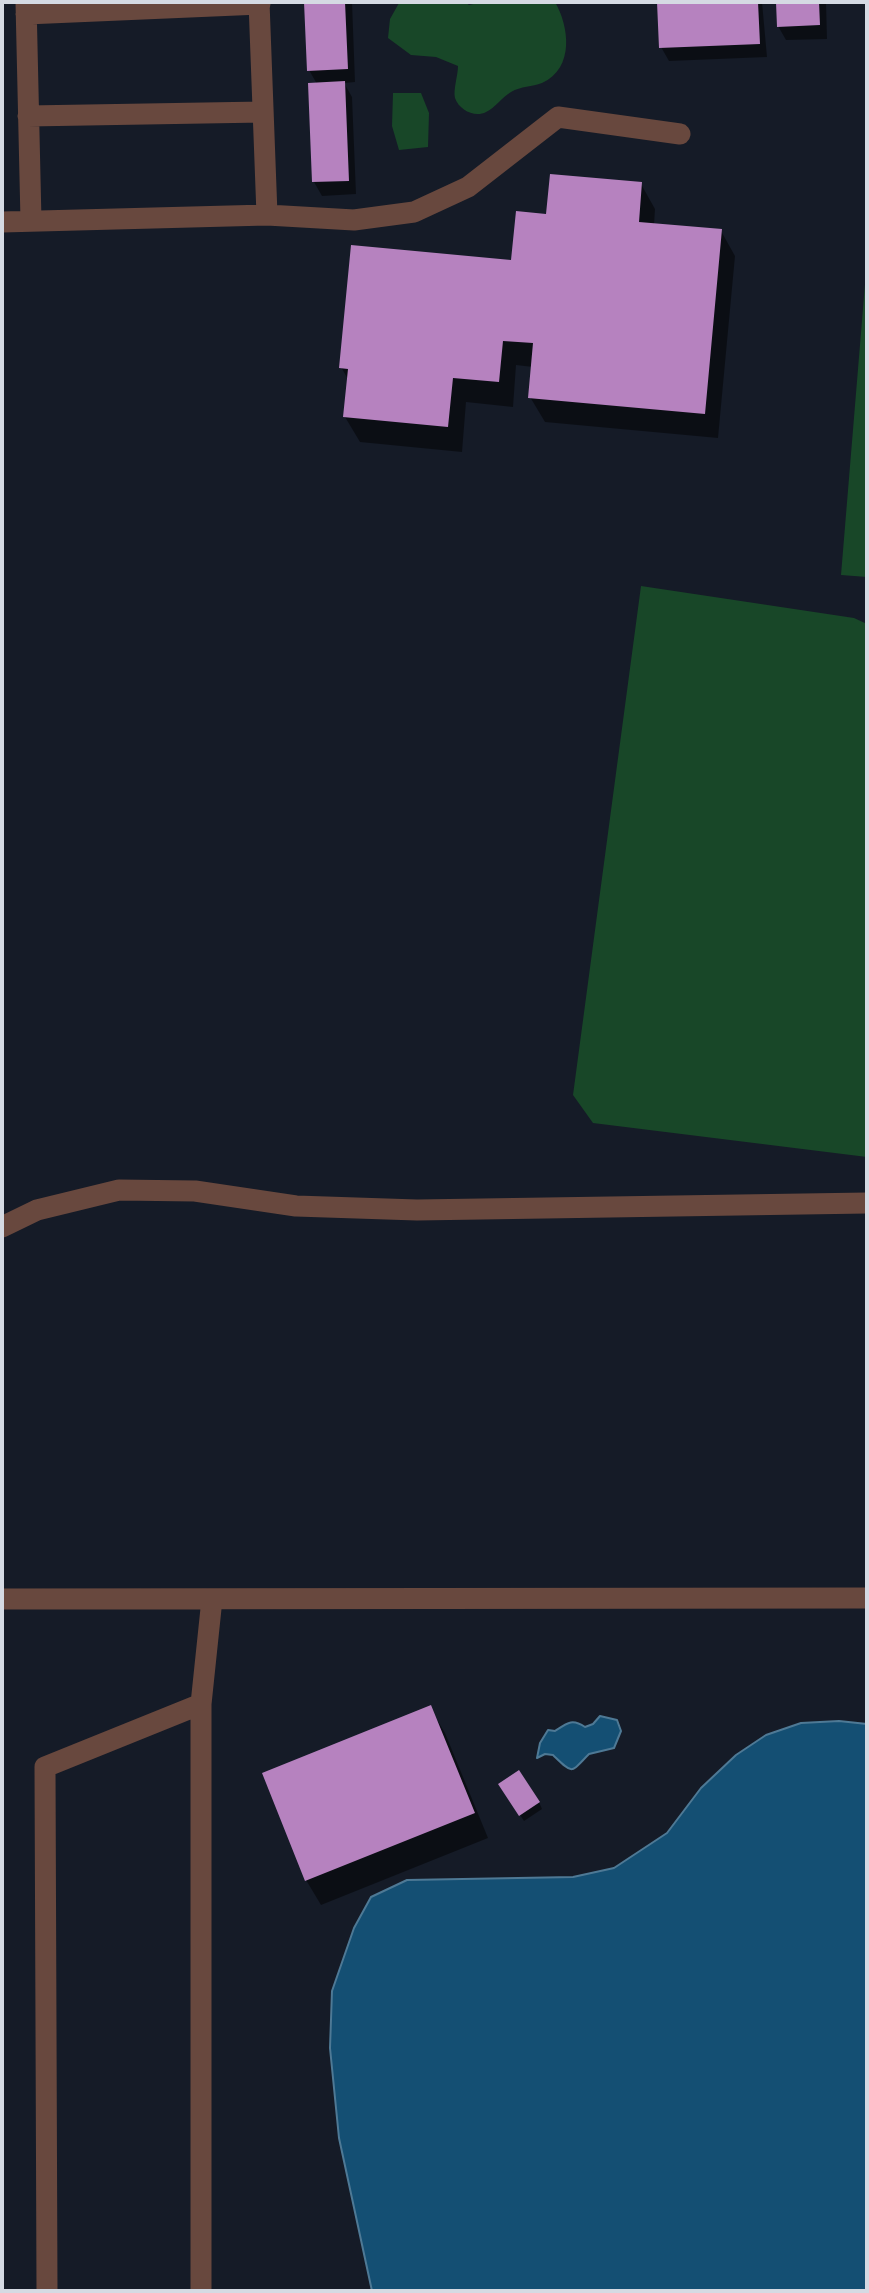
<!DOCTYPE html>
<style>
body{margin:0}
#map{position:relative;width:869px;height:2293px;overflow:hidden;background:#151b27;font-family:Quicksand,sans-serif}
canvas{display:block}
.frame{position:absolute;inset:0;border:4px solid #d5dae3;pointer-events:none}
</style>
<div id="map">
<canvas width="869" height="2293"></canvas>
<div class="frame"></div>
</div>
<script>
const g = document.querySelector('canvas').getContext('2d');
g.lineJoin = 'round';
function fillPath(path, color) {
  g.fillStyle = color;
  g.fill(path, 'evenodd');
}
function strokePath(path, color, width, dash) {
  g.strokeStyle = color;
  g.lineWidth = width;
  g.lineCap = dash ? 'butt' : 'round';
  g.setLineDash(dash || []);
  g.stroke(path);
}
fillPath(new Path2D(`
 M465,2L469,5L482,2H555C569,26 575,68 542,83C532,87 521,86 511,92C502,97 495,108 486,112C475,118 459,110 455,98C453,90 458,75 458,66L436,57L411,55L388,38L390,19L399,3Z
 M393,93H421L429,113L428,147L399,150L392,126Z
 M867,260V577L841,575Z
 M641,586L854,618L867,624V1157L593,1123L573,1095Z`), '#184728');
const water = new Path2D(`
 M600,1716L617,1720L621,1731L614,1748L589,1754C570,1773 574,1775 553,1755L545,1754L537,1758L540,1743L548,1730L555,1731C567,1723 572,1718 585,1727L593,1724Z
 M839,1721L867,1724V2291H372L339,2138L330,2048L332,1991L354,1928L371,1897L407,1880L573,1877L614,1868L667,1833L701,1788L736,1755L766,1735L801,1723Z`);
fillPath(water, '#144f73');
strokePath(water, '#4e7995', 2);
fillPath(new Path2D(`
 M306,2H352L355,82L344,83L352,97L356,194L322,196L314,182L317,84L309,70Z
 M659,2H762L767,57L669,61L661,47Z
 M777,2H826L827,39L786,40L778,26Z
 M641,184L655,209L654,225L721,231L735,256L718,438L545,422L530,397L533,367L516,365L513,407L466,402L462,452L360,442L345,417L349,381L341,367L513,262L548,215Z
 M430,1708L445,1733L488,1838L321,1905L306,1880Z
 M504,1791L539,1802L542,1809L524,1821Z`), '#0007');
fillPath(new Path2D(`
 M304,2H345L348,69L307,71Z
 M657,2H758L760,44L659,48Z
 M776,2H819L820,25L777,27Z
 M345,81L349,181L312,182L308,83Z
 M550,174L642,182L639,222L722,229L705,414L528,398L533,343L503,341L499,382L453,378L448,427L343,417L348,369L339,368L351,245L511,260L516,211L546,214Z
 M431,1705L475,1813L305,1881L262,1773Z
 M519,1770L540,1802L519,1816L498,1784Z`), '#b682bf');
strokePath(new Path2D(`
 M26,2L31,221
 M259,2L267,215
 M26,14L260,4
 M28,116L263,112
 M2,222L267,215L354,220L414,212L468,187L558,117L680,134
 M2,1227L37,1210L119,1190L195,1191L296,1206L417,1210L867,1203
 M2,1599L867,1598
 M201,1704V2291
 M47,2291L45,1767L201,1704L212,1599`), '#68483e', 21);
</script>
